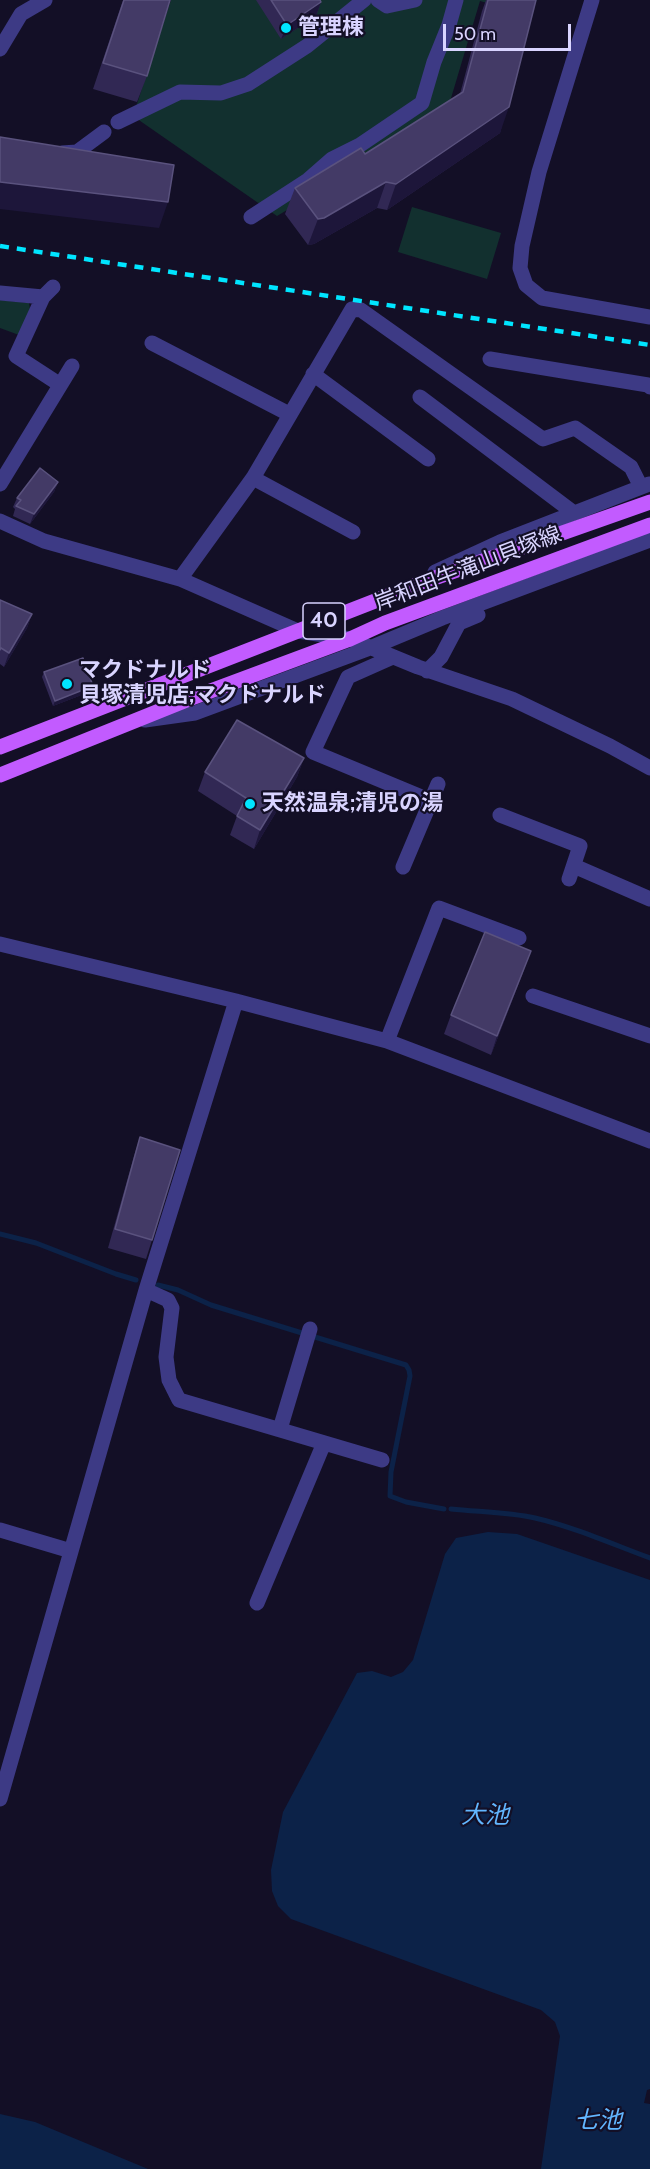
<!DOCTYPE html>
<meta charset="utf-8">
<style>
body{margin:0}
#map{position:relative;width:650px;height:2169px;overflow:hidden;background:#130f26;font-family:Cabin,sans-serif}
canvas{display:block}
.scale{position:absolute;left:443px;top:24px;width:128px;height:27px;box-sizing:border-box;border:3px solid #d9d4ff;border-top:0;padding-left:8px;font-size:18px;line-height:21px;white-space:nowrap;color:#d9d4ff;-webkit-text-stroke:4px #130f26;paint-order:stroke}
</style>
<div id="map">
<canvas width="650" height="2169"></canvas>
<div class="scale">50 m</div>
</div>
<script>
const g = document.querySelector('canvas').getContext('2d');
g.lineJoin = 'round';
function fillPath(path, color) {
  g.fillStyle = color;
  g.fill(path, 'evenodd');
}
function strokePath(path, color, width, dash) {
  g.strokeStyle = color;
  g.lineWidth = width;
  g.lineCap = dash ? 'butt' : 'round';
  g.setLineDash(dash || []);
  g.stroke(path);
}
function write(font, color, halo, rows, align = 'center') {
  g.font = font + ' Cabin,"Noto Sans JP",sans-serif';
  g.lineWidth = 4.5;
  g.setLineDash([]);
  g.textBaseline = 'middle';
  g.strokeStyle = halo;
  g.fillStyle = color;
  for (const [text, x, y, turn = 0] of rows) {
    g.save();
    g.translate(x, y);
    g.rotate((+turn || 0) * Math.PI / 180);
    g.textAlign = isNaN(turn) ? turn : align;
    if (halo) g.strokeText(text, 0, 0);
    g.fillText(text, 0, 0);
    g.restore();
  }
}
fillPath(new Path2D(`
 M171,0H537L529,15L480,1L446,115L277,216L133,116Z
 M412,207L501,233L487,279L398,252Z
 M0,300L29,303L30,309L19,335L0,328Z`), '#12302f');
fillPath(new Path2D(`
 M488,1532L517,1534L650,1580V2089L647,2090L644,2103L650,2104V2169H541L560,2036L555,2022L541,2010L291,1919L278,1906L272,1891L271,1870L283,1812L357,1673L372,1671L391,1677L403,1672L413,1660L445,1554L456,1538Z
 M0,2114L35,2122L148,2169H0Z`), '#0c2248');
strokePath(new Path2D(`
 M0,1234L36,1243L116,1274L136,1280
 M158,1285L178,1290L211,1305L406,1365L409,1370L410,1376L391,1472L390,1496L406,1502L444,1509
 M451,1509C479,1512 508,1512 535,1518C574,1527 612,1544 650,1558`), '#0c2248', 5);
strokePath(new Path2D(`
 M378,0L387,6L415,0
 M592,0L539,172L522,246L520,268L526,285L542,298L650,317
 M0,49L21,14L45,0
 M118,122L180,92L221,93L248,84L307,46L364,0
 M62,153L77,152L104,132
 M251,217L308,180L332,159L360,145L422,103L434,62L449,25L456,0
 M53,287L43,297L16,356L59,384
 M0,293L43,297
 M152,343L289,414
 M490,359L648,385L650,387
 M313,374L428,459
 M420,397L574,513
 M253,478L353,532
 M0,484L72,366
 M0,521L44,541L180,579L298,631L350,639L418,667L512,699L610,746L650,768
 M435,572L500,542L649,484
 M180,579L253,478L352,309L361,310L543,439L575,428L631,467L641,487
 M393,657L348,677L313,752L431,801
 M427,671L441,657L459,623L478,615
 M145,720L195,713L370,648L442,618L650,540
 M500,815L580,846L569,879
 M574,866L650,899
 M403,867L438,784
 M0,944L236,1001L387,1041L650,1141
 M533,996L650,1036
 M387,1041L439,908L519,938
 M146,1290L168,1300L172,1308L166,1357L169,1380L179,1400L382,1460
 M280,1429L310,1329
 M0,1530L71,1551
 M257,1603L324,1443
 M0,1799L146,1290L236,1001`), '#3d3a85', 15);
strokePath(new Path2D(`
 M0,747L429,580L650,502
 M0,775L189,699L350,639L385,623L650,525`), '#c25bff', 15);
strokePath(new Path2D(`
 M0,246L650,345`), '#00e5ff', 4.5, [9, 8]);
fillPath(new Path2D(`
 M123,0H170L147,76L137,102L93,89Z
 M256,0H320L321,2L316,16L281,39Z
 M486,0H536L500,133L387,210L377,208L314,244L308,245L285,214L295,188L365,154L460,94L482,11Z
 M58,482L54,492L30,524L13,516L15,509L13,507L17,498Z
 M0,600L32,614L27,628L4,667L0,664Z
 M44,672L93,686L92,691L53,706L42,677Z
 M304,758L297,777L254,849L230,835L237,816L198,791L205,772Z
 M524,970L491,1055L444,1034L451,1015Z
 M140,1137L152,1240L146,1259L108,1248L134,1156Z`), '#312854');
fillPath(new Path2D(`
 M321,2L316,16L281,39L287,25Z
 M509,107L500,133L387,210L396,184Z
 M0,182L168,202L159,228L0,209Z
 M386,182L377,208L314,244L308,245L318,219Z
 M58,482L54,492L30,524L34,514Z
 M32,614L27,628L4,667L9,653Z
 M93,686L92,691L53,706L55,701Z
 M304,758L297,777L254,849L260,830Z
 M531,951L524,970L491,1055L497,1036Z`), '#1d163a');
const building = new Path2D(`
 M124,0H170L147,76L103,63Z
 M271,0H320L321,2L287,25Z
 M488,0H536L509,107L396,184L386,182L324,218L318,219L295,188L361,148L365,154L463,92Z
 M0,137L174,165L168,202L0,182Z
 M40,468L58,482L34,514L16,506L21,500L17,498Z
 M0,600L32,614L9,653L1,648L0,650Z
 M83,658L93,686L55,701L44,672Z
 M237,720L304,758L260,830L237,816L246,798L205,772Z
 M485,932L531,951L497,1036L451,1015Z
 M140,1137L180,1150L152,1240L115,1229Z`);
fillPath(building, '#433a66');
strokePath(building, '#5a527e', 1.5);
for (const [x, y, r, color] of [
 [286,28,6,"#00e5ff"],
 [67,684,6,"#00e5ff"],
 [250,804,6,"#00e5ff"]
]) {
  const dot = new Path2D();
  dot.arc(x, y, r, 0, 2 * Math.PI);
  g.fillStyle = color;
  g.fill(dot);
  strokePath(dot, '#130f26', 2);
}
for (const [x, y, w] of [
 [324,621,42]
]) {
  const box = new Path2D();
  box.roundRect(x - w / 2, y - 18, w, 36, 4.5);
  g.fillStyle = '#130f26';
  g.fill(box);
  strokePath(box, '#d9d4ff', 1.5);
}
write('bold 21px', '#d9d4ff', null, [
 ["40",324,621]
]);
write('bold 22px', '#d9d4ff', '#130f26', [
 ["管理棟",298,28],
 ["マクドナルド",79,671],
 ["貝塚清児店;マクドナルド",79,696],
 ["天然温泉;清児の湯",262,804]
], 'left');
write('22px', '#d9d4ff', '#130f26', [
 ["岸和田牛滝山貝塚線",468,569,-21]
]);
write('italic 24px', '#62b6ff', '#130f26', [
 ["大池",485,1816],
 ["七池",598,2121]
]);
</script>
